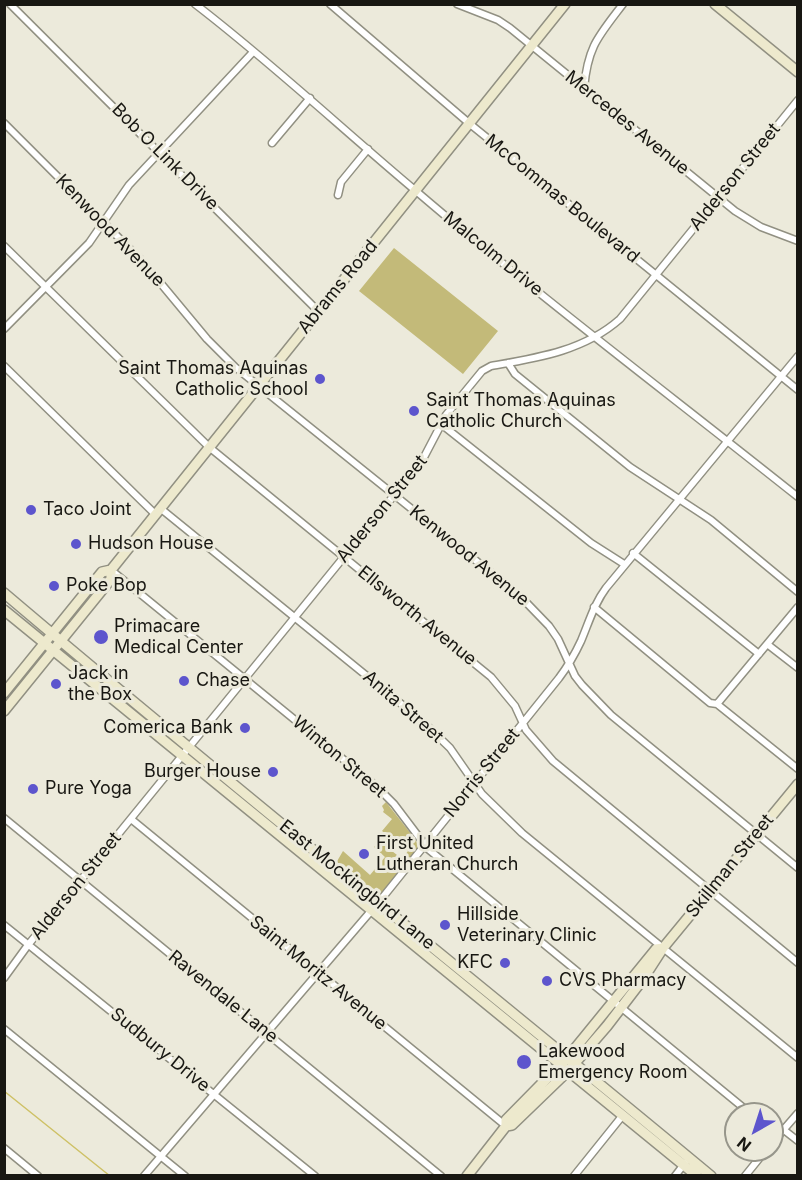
<!DOCTYPE html>
<style>
body{margin:0}
#map{position:relative;width:802px;height:1180px;overflow:hidden;background:#eceadb;font-family:Inter,sans-serif}
canvas{display:block}
.frame{position:absolute;inset:0;border:6px solid #181712;pointer-events:none}
.north{position:absolute;left:724px;top:1102px;width:60px;height:60px;box-sizing:border-box;background:#eceadb;border:2px solid #97968b;border-radius:50%;rotate:219deg;font-size:16px;font-weight:700;line-height:24px;text-align:center;color:#181712}
.north::after{content:'';display:block;margin:auto;width:21px;height:27px;background:#5d55cd;clip-path:polygon(50% 0,100% 100%,50% 72%,0 100%)}
</style>
<div id="map">
<canvas width="802" height="1180"></canvas>
<div class="frame"></div>
<div class="north">N</div>
</div>
<script>
const g = document.querySelector('canvas').getContext('2d');
g.lineJoin = 'round';
function fillPath(path, color) {
  g.fillStyle = color;
  g.fill(path, 'evenodd');
}
function strokePath(path, color, width, dash) {
  g.strokeStyle = color;
  g.lineWidth = width;
  g.lineCap = dash ? 'butt' : 'round';
  g.setLineDash(dash || []);
  g.stroke(path);
}
function write(font, color, halo, rows, align = 'center') {
  g.font = font + ' Inter,sans-serif';
  g.lineWidth = 6;
  g.setLineDash([]);
  g.textBaseline = 'middle';
  g.strokeStyle = halo;
  g.fillStyle = color;
  for (const [text, x, y, turn = 0] of rows) {
    g.save();
    g.translate(x, y);
    g.rotate((+turn || 0) * Math.PI / 180);
    g.textAlign = isNaN(turn) ? turn : align;
    if (halo) g.strokeText(text, 0, 0);
    g.fillText(text, 0, 0);
    g.restore();
  }
}
fillPath(new Path2D(`
 M394,248L498,331L463,374L359,291Z
 M386,802L415,839L419,847L382,895L376,896L336,863L343,851L370,875L385,857L374,847L377,843L375,840L377,839L402,859L408,851L382,831L392,819L383,812L384,810L382,806Z`), '#c3ba79');
strokePath(new Path2D(`
 M4,1091L110,1176`), '#cec166', 1.5);
const street = new Path2D(`
 M10,4L318,311
 M195,4C272,63 342,129 416,191C540,297 670,395 798,497
 M330,4L470,124L798,390
 M457,4L498,20L510,28L735,211L761,227L798,241
 M584,88C588,46 598,37 623,4
 M4,123L143,262L207,339L235,367L520,596L549,626L558,639L575,676L582,685L611,715L798,868
 M272,143L310,98
 M338,195L341,182L368,149
 M4,246L209,447L491,677L515,706L526,730L553,761L798,963
 M4,329L89,243L129,185L253,52
 M508,363L515,374L630,467L711,520L798,592
 M4,366L155,514
 M441,424L591,543L624,564
 M160,508L421,720L450,748L482,794L522,833L798,1058
 M633,553L759,654
 M111,570L376,786L394,804L428,849L751,1114
 M594,607L710,703L717,704L798,769
 M767,644L798,668
 M717,704L798,607
 M4,818L441,1176
 M131,819L506,1126
 M4,925L315,1176
 M4,978L28,945L422,461L446,415L482,371L491,366C537,358 584,351 620,319L798,100
 M4,1029L185,1176
 M784,1130L798,1141
 M772,1143L798,1113
 M4,1148L38,1176
 M144,1176L383,897L559,678C568,666 575,654 581,641C589,622 594,604 606,588L798,356
 M574,1176L623,1115
 M675,1176L685,1163
 M745,1176L766,1150`);
const secondary = new Path2D(`
 M715,4L798,72
 M4,593C237,791 476,981 711,1176
 M4,610L697,1176
 M4,693L102,572L111,570L565,4
 M4,711L111,579V570
 M506,1126L512,1125L568,1071L607,1026L643,979L663,948L798,784
 M467,1176L506,1126V1120L568,1057L656,949L663,948`);
strokePath(street, '#919082', 9);
strokePath(secondary, '#919082', 12);
strokePath(street, '#fff', 6);
strokePath(secondary, '#ede9cd', 9);
for (const [x, y, r, color] of [
 [320,379,6,"#5d55cd"],
 [414,411,6,"#5d55cd"],
 [31,510,6,"#5d55cd"],
 [76,544,6,"#5d55cd"],
 [54,586,6,"#5d55cd"],
 [101,637,8,"#5d55cd"],
 [184,681,6,"#5d55cd"],
 [56,684,6,"#5d55cd"],
 [245,728,6,"#5d55cd"],
 [273,772,6,"#5d55cd"],
 [33,789,6,"#5d55cd"],
 [364,854,6,"#5d55cd"],
 [445,925,6,"#5d55cd"],
 [505,963,6,"#5d55cd"],
 [547,981,6,"#5d55cd"],
 [524,1062,8,"#5d55cd"]
]) {
  const dot = new Path2D();
  dot.arc(x, y, r, 0, 2 * Math.PI);
  g.fillStyle = color;
  g.fill(dot);
  strokePath(dot, '#eceadb', 2);
}
write('18px', '#181712', '#eceadb', [
 ["Mercedes Avenue",627,123,39],
 ["Bob O Link Drive",165,157,45],
 ["Alderson Street",735,177,-51],
 ["McCommas Boulevard",562,199,39],
 ["Kenwood Avenue",110,231,46],
 ["Malcolm Drive",493,254,39],
 ["Abrams Road",338,287,-51],
 ["Alderson Street",382,509,-51],
 ["Kenwood Avenue",469,556,39],
 ["Ellsworth Avenue",417,616,39],
 ["Anita Street",403,707,41],
 ["Winton Street",339,757,40],
 ["Norris Street",482,773,-51],
 ["Skillman Street",730,866,-51],
 ["East Mockingbird Lane",357,885,39],
 ["Alderson Street",76,886,-51],
 ["Saint Moritz Avenue",318,973,39],
 ["Ravendale Lane",223,997,39],
 ["Sudbury Drive",160,1050,39]
]);
write('18px', '#181712', '#eceadb', [
 ["Saint Thomas Aquinas",308,369,"right"],
 ["Catholic School",308,390,"right"],
 ["Saint Thomas Aquinas",426,401],
 ["Catholic Church",426,422],
 ["Taco Joint",43,510],
 ["Hudson House",88,544],
 ["Poke Bop",66,586],
 ["Primacare",114,627],
 ["Medical Center",114,648],
 ["Jack in",68,674],
 ["the Box",68,695],
 ["Chase",196,681],
 ["Comerica Bank",233,728,"right"],
 ["Burger House",261,772,"right"],
 ["Pure Yoga",45,789],
 ["First United",376,844],
 ["Lutheran Church",376,865],
 ["Hillside",457,915],
 ["Veterinary Clinic",457,936],
 ["KFC",493,963,"right"],
 ["CVS Pharmacy",559,981],
 ["Lakewood",538,1052],
 ["Emergency Room",538,1073]
], 'left');
</script>
